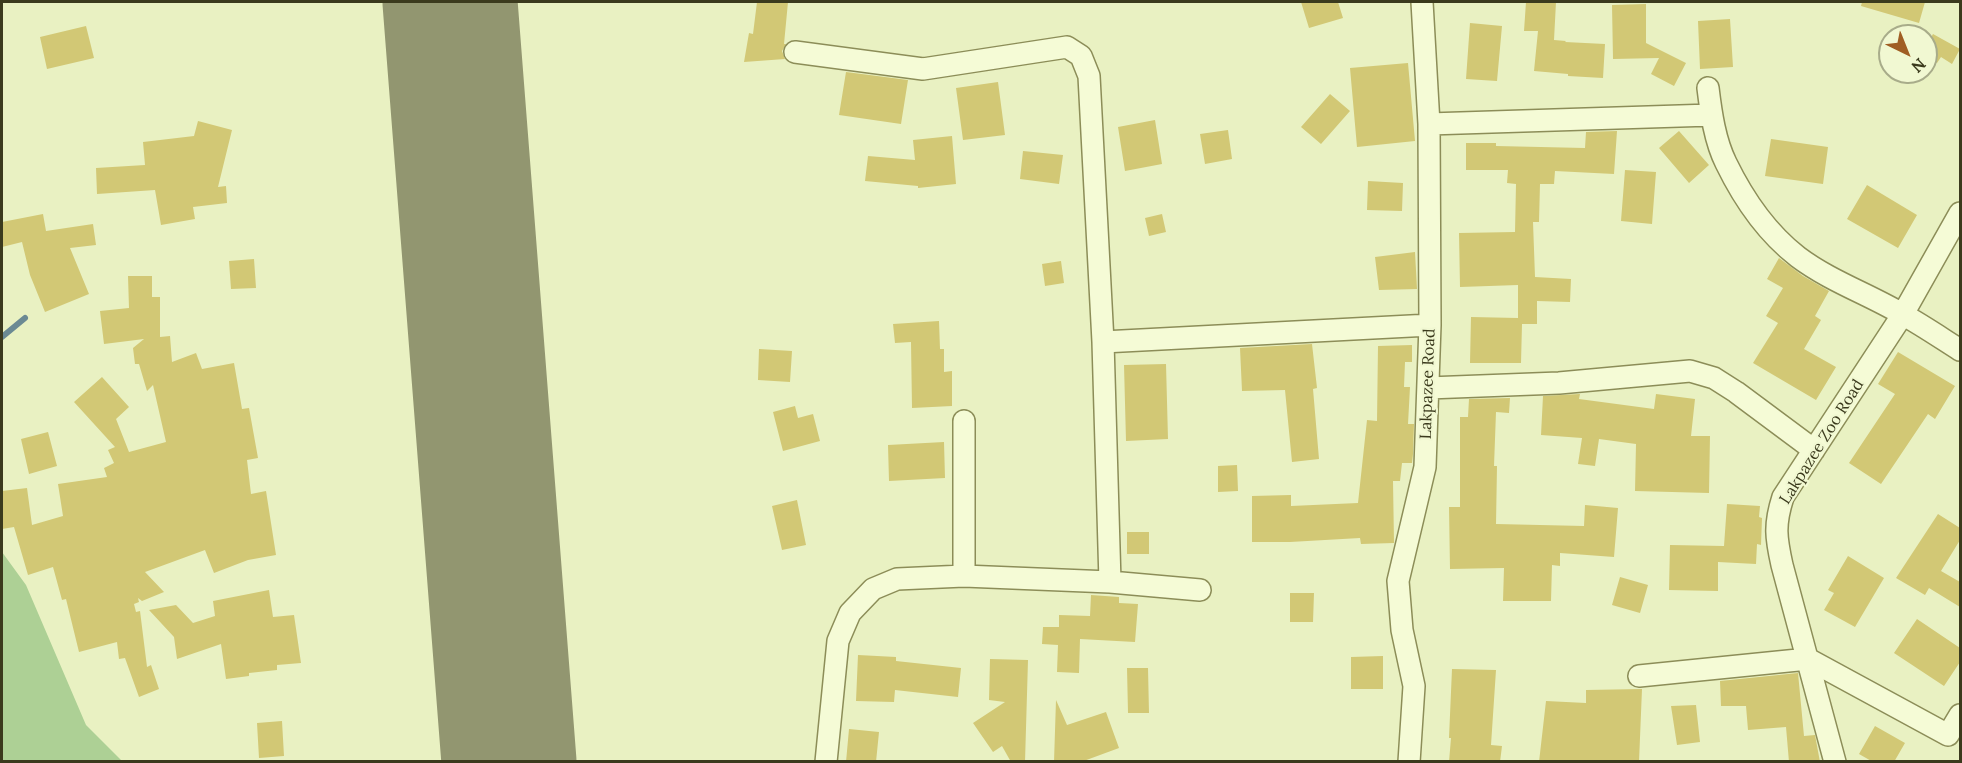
<!DOCTYPE html>
<style>
body{margin:0}
#map{position:relative;width:1962px;height:763px;overflow:hidden;background:#e9f1c2;font-family:Lora,serif}
canvas{display:block}
.frame{position:absolute;inset:0;border:3px solid #3b3a1d;pointer-events:none}
.north{position:absolute;left:1878px;top:24px;width:60px;height:60px;box-sizing:border-box;background:#f1f8d2;border:2px solid #a8ac8a;border-radius:50%;rotate:137deg;font-size:16px;font-weight:700;line-height:24px;text-align:center;color:#3b3a1d}
.north::after{content:'';display:block;margin:auto;width:21px;height:27px;background:#a05e23;clip-path:polygon(50% 0,100% 100%,50% 72%,0 100%)}
</style>
<div id="map">
<canvas width="1962" height="763"></canvas>
<div class="frame"></div>
<div class="north">N</div>
</div>
<script>
const g = document.querySelector('canvas').getContext('2d');
g.lineJoin = 'round';
function fillPath(path, color) {
  g.fillStyle = color;
  g.fill(path, 'evenodd');
}
function strokePath(path, color, width, dash) {
  g.strokeStyle = color;
  g.lineWidth = width;
  g.lineCap = dash ? 'butt' : 'round';
  g.setLineDash(dash || []);
  g.stroke(path);
}
function write(font, color, halo, rows, align = 'center') {
  g.font = font + ' Lora,serif';
  g.lineWidth = 4.5;
  g.setLineDash([]);
  g.textBaseline = 'middle';
  g.strokeStyle = halo;
  g.fillStyle = color;
  for (const [text, x, y, turn = 0] of rows) {
    g.save();
    g.translate(x, y);
    g.rotate((+turn || 0) * Math.PI / 180);
    g.textAlign = isNaN(turn) ? turn : align;
    if (halo) g.strokeText(text, 0, 0);
    g.fillText(text, 0, 0);
    g.restore();
  }
}
fillPath(new Path2D(`
 M2,552L26,585L86,725L122,761H2Z`), '#add095');
strokePath(new Path2D(`
 M2,337L25,318`), '#6b8a93', 6);
strokePath(new Path2D(`
 M450,2L509,762`), '#929670', 135);
fillPath(new Path2D(`
 M757,2H788L784,44H786L782,51L785,59L744,62L749,33L753,34Z
 M1301,2H1338L1343,18L1309,28Z
 M1526,2H1556L1554,40L1566,41L1565,42L1605,44L1603,78L1568,76V74L1534,71L1538,31H1524Z
 M1862,2H1925L1919,23L1861,6Z
 M1646,4V43L1686,63L1674,86L1651,74L1659,58L1613,59L1612,5Z
 M1730,19L1733,67L1700,69L1698,21Z
 M1470,23L1502,26L1497,81L1466,79Z
 M86,26L94,58L47,69L40,37Z
 M1933,34L1960,49L1952,64L1941,57L1937,63L1926,57V46Z
 M1408,63L1415,141L1357,147L1350,68Z
 M846,72L908,80L901,124L839,115Z
 M998,82L1005,135L963,140L956,88Z
 M1330,94L1350,111L1321,144L1301,127Z
 M1155,120L1162,164L1125,171L1118,127Z
 M198,121L232,130L218,187L226,186L227,203L193,207L195,219L161,225L155,190L97,194L96,168L145,165L143,142L194,136Z
 M1228,130L1232,159L1205,164L1200,134Z
 M1617,131L1614,174L1555,171L1554,184H1540L1539,222H1533L1535,277L1571,279L1570,302L1537,301V324H1522L1521,363H1470L1471,317L1518,318V285L1460,287L1459,233L1515,232L1516,184L1507,183L1508,170H1466V143H1496V146L1585,148L1586,132Z
 M1679,131L1709,165L1689,183L1659,148Z
 M952,136L956,184L918,188V186L865,181L868,156L915,160L913,140Z
 M1771,139L1828,147L1823,184L1765,176Z
 M1023,151L1063,155L1059,184L1020,179Z
 M1625,170L1656,172L1652,224L1621,221Z
 M1368,181L1403,183L1402,211L1367,210Z
 M1867,185L1917,215L1898,248L1847,219Z
 M43,214L46,231L93,224L96,245L70,248L89,294L45,312L30,275L22,242L2,247V222Z
 M1162,214L1166,232L1149,236L1145,218Z
 M1415,252L1417,289L1379,290L1375,257Z
 M1779,258L1803,276L1829,291L1815,316L1821,320L1804,349L1836,367L1816,400L1753,363L1778,323L1766,316L1783,288L1767,279Z
 M254,259L256,288L231,289L229,261Z
 M1061,261L1064,283L1045,286L1042,264Z
 M128,276H152V297H160V337L170,336L172,362L196,353L202,369L234,363L242,409L249,408L258,458L247,460L251,494L266,491L276,555L248,560L214,573L205,550L145,572L164,592L142,601L138,598L139,602L134,604L136,612L140,611L147,667L151,665L159,689L139,697L125,658L119,659L117,642L79,652L66,599L62,600L53,567L28,575L14,527L2,529V491L27,488L32,525L63,516L58,484L107,477L104,468L114,463L108,450L115,447L74,402L102,377L129,407L116,419L129,452L166,442L153,385L147,391L139,364H135L133,348L144,339L104,344L100,311L129,308Z
 M939,321L940,349H944V372L952,371V406L912,408L911,342L895,343L893,324Z
 M1312,344L1317,388L1313,389L1319,459L1292,462L1285,390L1242,391L1240,348Z
 M1412,345V362H1405L1404,387H1410L1408,424H1414L1413,454L1412,463H1402L1400,481H1393L1394,543L1361,544L1360,538L1290,542H1252V496L1291,495V506L1358,503L1367,420L1377,421L1378,346Z
 M759,349L792,351L790,382L758,380Z
 M1898,352L1955,386L1935,419L1928,414L1881,484L1849,463L1895,394L1878,384Z
 M1166,364L1168,439L1126,441L1124,365Z
 M1580,394L1579,399L1654,409L1656,394L1695,399L1691,436H1710L1709,493L1635,491L1636,444L1599,439L1595,466L1578,464L1582,438L1541,435L1543,396Z
 M1510,398L1509,413L1496,412L1494,466H1497L1496,524L1584,526L1585,505L1618,508L1614,557L1560,553V566L1552,565L1551,601H1503L1504,568L1450,569L1449,507H1460V417H1468L1469,399Z
 M795,406L798,418L813,414L820,441L783,451L773,412Z
 M48,432L57,466L29,474L21,439Z
 M944,442L945,478L889,481L888,445Z
 M1237,465L1238,491L1218,492V466Z
 M797,500L806,545L782,550L772,506Z
 M1727,504L1760,506L1759,517L1762,518L1761,545L1757,544L1756,564L1718,562V591L1669,590L1670,545L1724,546Z
 M1938,514L1960,528V540L1941,571L1960,582V607L1929,588L1925,595L1896,578Z
 M1127,532H1149V554H1127Z
 M1848,556L1884,578L1855,627L1824,610L1834,593L1828,590Z
 M1620,577L1648,585L1640,613L1612,605Z
 M269,590L273,617L294,615L301,663L277,665V670L249,673V676L226,679L221,644L177,659L174,637L149,610L176,605L193,623L215,616L213,601Z
 M1290,593H1314L1313,622H1290Z
 M1091,595L1119,597V603L1138,604L1135,642L1080,639L1079,673L1057,672L1058,645L1042,644L1043,627H1059V615L1090,616Z
 M1917,619L1960,648V662L1944,686L1894,653Z
 M858,655L896,657V661L961,668L958,697L895,690L894,702L856,701Z
 M1383,656V689H1351V657Z
 M990,659L1028,660L1025,762H1011L1002,746L993,752L973,723L1005,702L989,700Z
 M1127,668H1148L1149,713H1128Z
 M1452,669L1496,670L1491,745L1502,746L1500,762H1449L1451,738H1449Z
 M1798,673L1804,736L1815,735L1820,762H1789L1786,727L1748,730L1746,706H1721L1720,681Z
 M1642,689L1639,762H1539L1546,701L1586,703V690Z
 M1056,700L1067,725L1106,712L1119,748L1081,762H1054Z
 M1696,705L1700,742L1677,745L1671,706Z
 M282,721L284,756L259,758L257,723Z
 M1875,726L1905,743L1894,762H1873L1859,754Z
 M849,729L879,732L876,762H846Z`), '#d2c875');
const street = new Path2D(`
 M795,52L923,69L1067,47L1081,56L1089,76L1103,342L1110,582
 M1708,88C1711,113 1715,141 1726,163C1743,198 1767,233 1798,257C1830,281 1868,294 1902,314C1922,325 1941,338 1960,350
 M1429,124L1711,115
 M1103,342L1430,325
 M1428,388L1559,383L1690,371L1714,378L1736,392L1814,450
 M964,421V576
 M1639,676L1808,659L1948,735L1960,715
 M826,762L838,641L850,613L873,589L897,579L964,576L1110,582L1200,590
 M1409,762L1414,686L1402,630L1398,581L1425,467L1430,325L1429,124L1422,2
 M1835,762L1782,565C1776,538 1774,525 1783,497L1903,314L1960,213`);
strokePath(street, '#8c8d58', 24);
strokePath(street, '#f5fbd6', 21);
write('16px', '#3b3a1d', '#f1f8d2', [
 ["Lakpazee Road",1428,384,-88],
 ["Lakpazee Zoo Road",1822,442,-58]
]);
</script>
